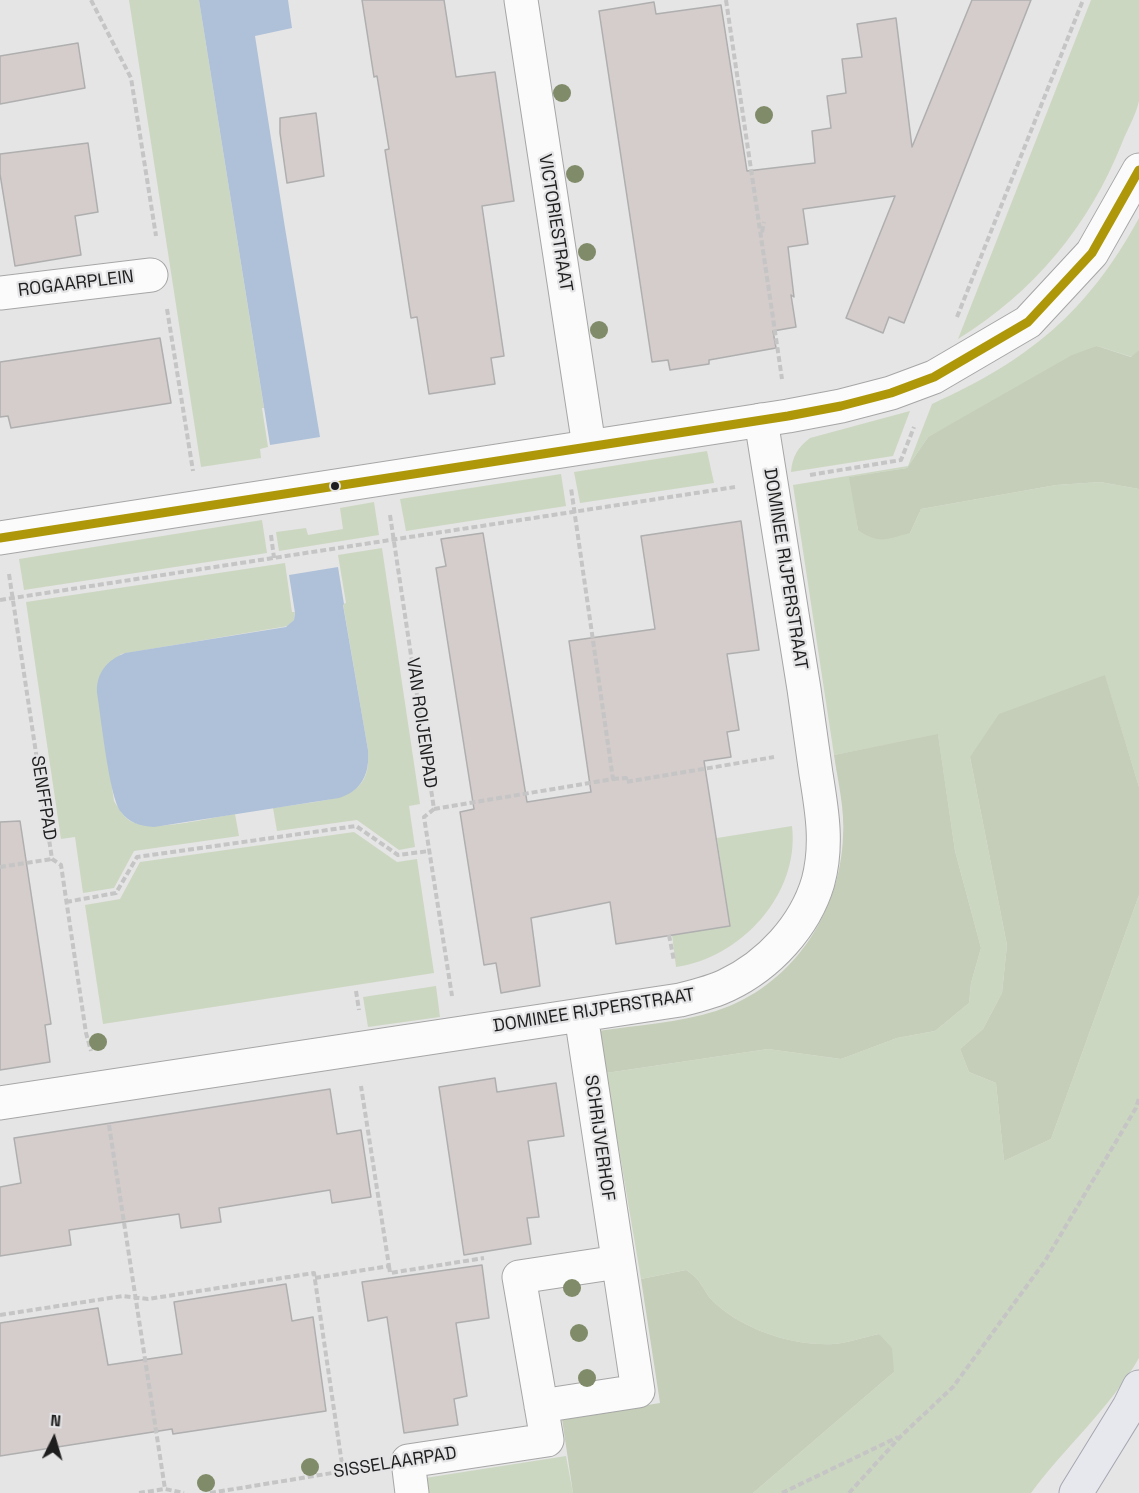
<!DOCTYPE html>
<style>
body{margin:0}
#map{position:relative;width:1139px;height:1493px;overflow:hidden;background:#e5e5e5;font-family:"Space Grotesk",sans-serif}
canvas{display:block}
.north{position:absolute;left:24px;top:1409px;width:60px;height:60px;-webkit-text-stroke:4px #e4e4e6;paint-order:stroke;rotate:5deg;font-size:16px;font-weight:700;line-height:24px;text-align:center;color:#1e1e1e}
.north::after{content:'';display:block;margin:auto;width:21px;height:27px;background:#1e1e1e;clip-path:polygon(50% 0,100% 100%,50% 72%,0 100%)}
</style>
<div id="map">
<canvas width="1139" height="1493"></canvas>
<div class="north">N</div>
</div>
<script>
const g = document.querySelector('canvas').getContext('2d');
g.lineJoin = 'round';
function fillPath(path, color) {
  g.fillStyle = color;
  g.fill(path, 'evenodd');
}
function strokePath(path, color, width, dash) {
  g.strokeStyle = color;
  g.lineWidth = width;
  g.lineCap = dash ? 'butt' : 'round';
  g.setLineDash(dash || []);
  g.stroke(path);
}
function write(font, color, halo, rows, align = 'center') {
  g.font = font + ' "Space Grotesk",sans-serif';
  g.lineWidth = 4.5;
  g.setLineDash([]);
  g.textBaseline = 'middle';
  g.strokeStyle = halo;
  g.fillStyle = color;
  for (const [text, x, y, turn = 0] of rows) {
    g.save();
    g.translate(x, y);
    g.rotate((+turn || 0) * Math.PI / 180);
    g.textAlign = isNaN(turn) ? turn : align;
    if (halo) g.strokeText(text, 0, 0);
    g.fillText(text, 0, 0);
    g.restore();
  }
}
fillPath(new Path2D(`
 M129,0H199L264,408H262L268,447L260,449L261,458L201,467Z
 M1091,0H1139C1139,23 1139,46 1139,69C1139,79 1139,91 1139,101C1136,115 1127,130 1122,143C1089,226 1034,292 958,339Z
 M1139,218V350L1132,357L1097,346L928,437L907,468L850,477L858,530L910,533L921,509L1056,485L1100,482L1139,489V787L1105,676L970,757L1007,945L1002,993L983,1029L960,1049L969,1072L996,1083L1004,1161L1051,1139L1139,895V1358C1110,1408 1066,1446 1031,1493H753L894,1372L879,1334C864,1337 848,1343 833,1344C794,1346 746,1331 716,1304C703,1293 703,1280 686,1270L641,1279L606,1073L768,1049L841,1059L897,1038L935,1031L969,1003L971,983L981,948L955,851L938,735L834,755L793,485L908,466L932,404C1029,360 1087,313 1139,218Z
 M910,411L893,456L791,472C792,457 798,447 810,438Z
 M707,451L714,483L580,503L574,472Z
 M561,474L566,506L406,531L400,499Z
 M374,502L379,535L279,551L276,532L306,528L308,535L343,529L340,508Z
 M262,520L267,553L24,590L19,559Z
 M382,548L420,804L409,806L415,847L399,850L357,820L277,831L273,808C287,806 301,804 315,802C350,796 371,790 368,750L343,604L346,603L338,555Z
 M285,563L292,612H295L294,620L288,626L121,654L97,686L114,801C119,809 124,818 132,822C156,832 208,818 235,814L239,836L134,851L114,888L83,893L75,837L61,839L26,602Z
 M792,826C800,894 741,958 676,967L672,935L730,926L717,838Z
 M354,832L397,862L417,859L434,973L103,1024L85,905L120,899L140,862Z
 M436,986L440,1017L368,1027L363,997Z
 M566,1456L573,1493H428L425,1478Z`), '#ccd7c1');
fillPath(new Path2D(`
 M1097,346L1131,357L1139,350V489L1100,482L1056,485L921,509L910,533C886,539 880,545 858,530L849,477L907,468L928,437L1072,355Z
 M1105,675L1139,787V895L1051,1139L1004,1161L996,1083L969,1072L960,1049L983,1029L1002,993L1007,945L970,757L999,714Z
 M938,734L955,851L981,948L971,983L969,1003L935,1031L897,1038L841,1059L768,1049L606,1073L598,1031C637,1025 679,1023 716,1011C791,987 840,914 843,837C845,810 838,782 834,755Z
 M686,1270C703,1280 703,1293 716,1304C746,1331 794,1346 833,1344C848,1343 864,1337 879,1334L892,1348L894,1372L753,1493H573L562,1419L660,1403L641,1279Z`), '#c5ceb8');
fillPath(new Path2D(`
 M199,0H288L292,28L255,36L285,228L320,437L270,445Z
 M338,567L344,604L343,605L368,750C370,773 362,791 339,798L154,827C140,826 129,823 121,812C109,797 101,716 97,693C96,673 107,660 125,653L286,627L294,620L295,613L289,575Z`), '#aec1d9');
const building = new Path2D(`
 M362,0H444L456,77L495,72L514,201L482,206L504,356L491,358L495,384L429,394L417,317L411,318L385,150L389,149L377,76L374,77Z
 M972,0H1031L904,323L889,317L883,333L846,318L895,196L803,209L808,244L788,247L794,297L791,295L796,327L773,331L776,348L709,360V364L670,370L668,360L652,362L599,11L654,2L656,14L721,5L747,171L815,163L812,131L831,128L827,96L846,93L842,59L862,57L857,24L896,18L912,147Z
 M78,43L85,88L0,104V56Z
 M316,113L324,176L287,183L280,133V118Z
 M88,143L98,212L75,216L81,255L15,266L0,174V154Z
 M160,338L171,403L11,428L8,416L0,417V362Z
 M741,521L759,650L727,654L739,730L727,732L731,757L704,761L730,926L616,944L610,902L531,918L540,986L501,993L496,963L484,965L460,812L474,809L436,568L446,566L441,539L483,533L527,802L591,792L569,641L655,629L641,536Z
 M20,821L51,1024L45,1025L50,1062L0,1070V822Z
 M495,1078L497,1092L556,1083L564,1136L528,1141L539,1217L527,1218L531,1244L464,1255L439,1087Z
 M330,1089L337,1134L361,1130L371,1197L332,1203L330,1190L219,1208L221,1222L181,1228L179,1214L69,1230L71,1245L0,1256V1187L21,1183L14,1138Z
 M482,1265L489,1318L456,1323L467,1396L454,1399L458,1425L404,1433L387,1317L368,1321L362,1282Z
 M286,1284L292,1321L313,1317L326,1411L173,1434L172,1429L0,1456V1323L98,1308L108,1365L182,1354L174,1302Z`);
fillPath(building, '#d5cccc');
strokePath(building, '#afafaf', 1.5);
const minor = new Path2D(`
 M521,0L589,446
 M0,293L151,275
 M0,1103L680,1000C696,996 713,992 727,985C769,965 805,926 818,882C828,845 822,811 816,774C812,746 808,717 804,689C790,599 776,509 761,420
 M541,1406L638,1391L581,1015
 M412,1493L408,1461L547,1440L519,1277L618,1262`);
const tertiary = new Path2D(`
 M0,538L788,416L841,406L891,393L934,377L1028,322L1092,253L1139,170`);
const primary = new Path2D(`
 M1076,1493L1129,1407L1139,1387`);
strokePath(minor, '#a6a6a6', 35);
strokePath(tertiary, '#a6a6a6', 35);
strokePath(primary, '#a5a6b1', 35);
strokePath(new Path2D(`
 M91,0L131,78L156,236
 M726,0L782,379
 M762,232L764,222
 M167,309L193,471
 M957,317L1083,0
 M810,475L901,460L914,427
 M390,515L434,809L424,817L452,996
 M271,535L274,558
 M9,574L52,859L61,865L86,1033L91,1051
 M0,600L735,487
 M613,779L626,778V782L774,757
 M434,809L613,779L571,488
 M0,867L52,859
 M66,902L116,893L137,857L356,826L398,855L429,851
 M669,935L674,961
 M356,991L359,1010
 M109,1125L165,1489
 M389,1266L390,1273L484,1258
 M315,1278L389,1266L361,1086
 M0,1315L123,1296L148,1299L314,1273L343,1471
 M139,1493L165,1489L184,1493
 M210,1493L369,1467
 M782,1493L898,1437
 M849,1493L901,1436L953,1387L1045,1261L1136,1108L1139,1098`), '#c5c5c5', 4, [6, 3]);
strokePath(minor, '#fbfbfb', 33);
strokePath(tertiary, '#fbfbfb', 33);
strokePath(primary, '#e7e8ee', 33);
strokePath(new Path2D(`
 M0,538L788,416L841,406L891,393L934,377L1028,322L1092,253L1139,170`), '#ae980a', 9);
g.fillStyle = '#808c69';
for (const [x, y] of [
 [562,93],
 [764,115],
 [575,174],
 [587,252],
 [599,330],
 [98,1042],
 [572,1288],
 [579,1333],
 [587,1378],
 [310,1467],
 [206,1483]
]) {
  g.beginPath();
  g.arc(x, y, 9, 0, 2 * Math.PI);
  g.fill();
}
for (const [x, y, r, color] of [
 [335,486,5,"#1e1e1e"]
]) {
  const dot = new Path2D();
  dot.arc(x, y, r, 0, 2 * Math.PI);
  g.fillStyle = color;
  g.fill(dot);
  strokePath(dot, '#e4e4e6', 2);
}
write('18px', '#1e1e1e', '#e4e4e6', [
 ["VICTORIESTRAAT",555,223,81],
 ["ROGAARPLEIN",76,284,-7],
 ["DOMINEE RIJPERSTRAAT",785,569,81],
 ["VAN ROIJENPAD",421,723,82],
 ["SENFFPAD",43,798,81],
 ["DOMINEE RIJPERSTRAAT",594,1011,-9],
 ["SCHRIJVERHOF",599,1138,82],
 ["SISSELAARPAD",395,1463,-9]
]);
</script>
